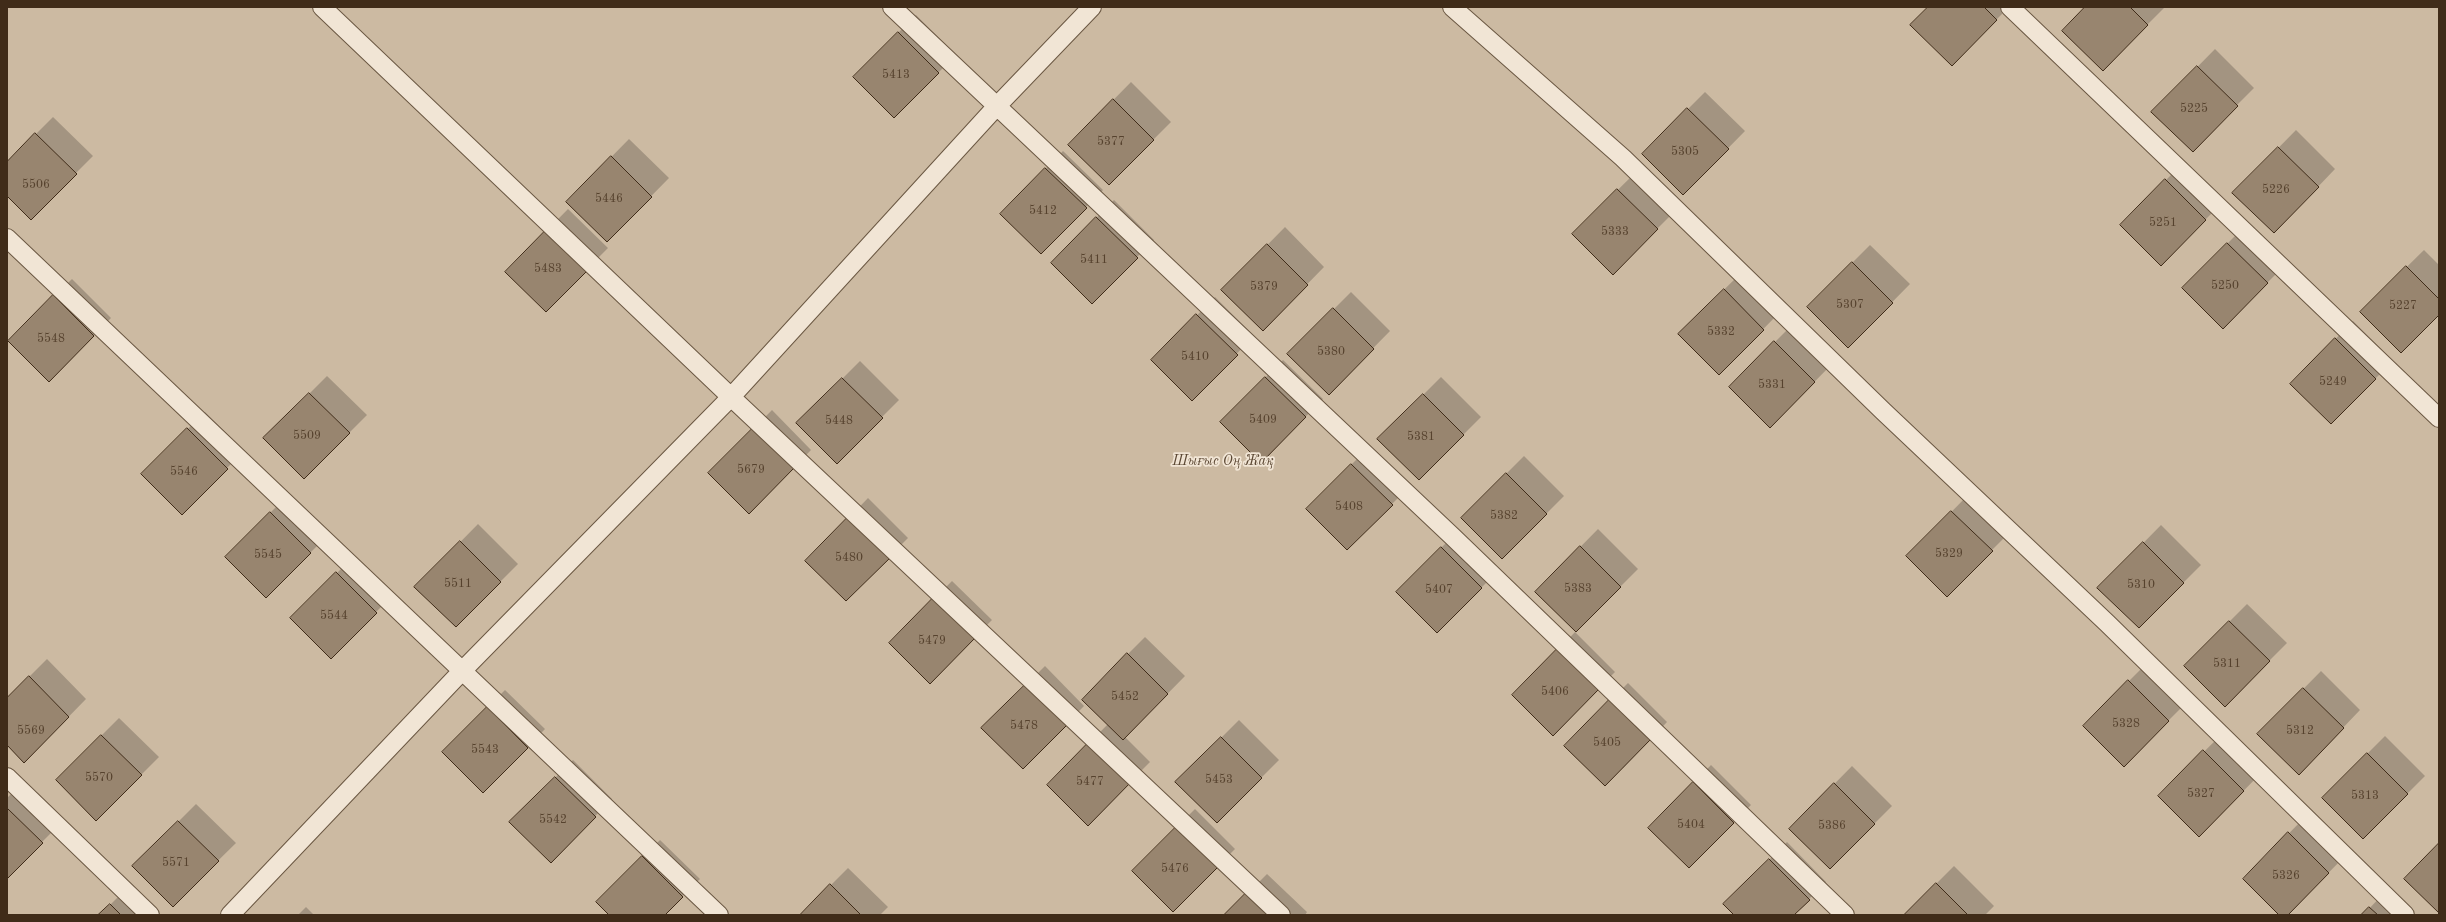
<!DOCTYPE html>
<meta charset="utf-8">
<style>
body{margin:0}
#map{position:relative;width:2446px;height:922px;overflow:hidden;background:#e9d7be;font-family:"Old Standard TT",serif}
canvas{display:block}
.frame{position:absolute;inset:0;border:8px solid #402c19;pointer-events:none}
</style>
<div id="map">
<canvas width="2446" height="922"></canvas>
<div class="frame"></div>
</div>
<script>
const g = document.querySelector('canvas').getContext('2d');
g.lineJoin = 'round';
function fillPath(path, color) {
  g.fillStyle = color;
  g.fill(path, 'evenodd');
}
function strokePath(path, color, width, dash) {
  g.strokeStyle = color;
  g.lineWidth = width;
  g.lineCap = dash ? 'butt' : 'round';
  g.setLineDash(dash || []);
  g.stroke(path);
}
function write(font, color, halo, rows, align = 'center') {
  g.font = font + ' "Old Standard TT",serif';
  g.lineWidth = 3.5;
  g.setLineDash([]);
  g.textBaseline = 'middle';
  g.strokeStyle = halo;
  g.fillStyle = color;
  for (const [text, x, y, turn = 0] of rows) {
    g.save();
    g.translate(x, y);
    g.rotate((+turn || 0) * Math.PI / 180);
    g.textAlign = isNaN(turn) ? turn : align;
    if (halo) g.strokeText(text, 0, 0);
    g.fillText(text, 0, 0);
    g.restore();
  }
}
fillPath(new Path2D(`
 M7,7H2439V915H7Z`), '#ccbaa2');
fillPath(new Path2D(`
 M1930,7H2009L1952,64Z
 M2087,7H2165L2103,69Z
 M916,15L956,55L894,117L854,77Z
 M2215,49L2254,88L2192,150L2153,112Z
 M1131,82L1171,122L1109,184L1069,145Z
 M1705,92L1745,131L1683,194L1643,154Z
 M53,117L93,156L31,218L7,194V163Z
 M2296,130L2335,169L2291,215L2234,193Z
 M629,139L669,178L607,241L567,202Z
 M1063,151L1103,190L1041,252L1001,214Z
 M2183,163L2223,202L2161,264L2121,225Z
 M1636,172L1675,211L1613,273L1573,234Z
 M1114,200L1154,240L1092,302L1052,263Z
 M568,209L608,248L546,310L506,272Z
 M2245,226L2285,265L2223,327L2183,288Z
 M1285,227L1324,267L1280,312L1223,290Z
 M1870,245L1910,284L1848,347L1808,307Z
 M2424,250L2439,265V314L2361,312Z
 M1742,272L1781,311L1719,374L1679,334Z
 M72,279L111,318L67,363L9,341Z
 M1351,292L1390,331L1329,393L1289,354Z
 M1215,297L1254,336L1192,399L1153,360Z
 M2353,321L2393,361L2331,423L2292,384Z
 M1792,325L1832,364L1770,427L1775,342Z
 M1283,360L1323,399L1261,462L1221,422Z
 M860,361L899,400L837,462L798,423Z
 M327,376L367,415L304,478L265,438Z
 M1441,377L1481,417L1419,479L1379,439Z
 M772,410L811,450L767,495L710,473Z
 M205,412L244,451L182,513L142,474Z
 M1369,447L1409,487L1347,549L1307,509Z
 M1524,456L1564,496L1502,558L1462,518Z
 M1969,494L2009,533L1947,595L1908,556Z
 M288,495L328,535L266,597L226,557Z
 M868,498L908,538L846,600L807,561Z
 M478,524L518,564L456,626L416,587Z
 M2161,525L2201,565L2139,627L2099,588Z
 M1598,529L1638,569L1576,631L1536,592Z
 M1459,530L1499,570L1437,632L1397,592Z
 M354,556L393,595L331,657L292,618Z
 M952,581L992,620L930,682L890,643Z
 M2247,604L2287,643L2225,705L2185,666Z
 M1575,632L1615,672L1553,734L1558,650Z
 M1145,637L1185,676L1125,737L1150,762L1088,824L1048,785L1108,724L1128,654Z
 M47,659L86,699L42,744H7V699Z
 M2146,664L2186,703L2124,765L2129,681Z
 M1045,666L1084,706L1023,768L983,728Z
 M2321,671L2360,710L2316,756L2259,734Z
 M1628,683L1667,722L1623,768L1565,746Z
 M505,690L545,729L483,792L443,752Z
 M119,718L159,757L96,820L57,780Z
 M1239,720L1279,760L1217,822L1177,782Z
 M2222,734L2261,773L2217,818L2159,796Z
 M2385,736L2425,776L2363,838L2323,798Z
 M573,760L612,799L551,861L511,822Z
 M1711,765L1751,805L1689,867L1649,828Z
 M1852,766L1892,806L1830,868L1790,829Z
 M19,786L59,825L7,877V798Z
 M196,804L236,843L173,905L134,866Z
 M1195,809L1235,849L1173,911L1133,871Z
 M2306,816L2346,855L2287,915H2281L2244,879Z
 M660,840L700,879L663,915H611L598,902Z
 M1787,842L1826,882L1793,915H1735L1725,904Z
 M1954,866L1994,906L1985,915H1905Z
 M848,868L888,907L880,915H801Z
 M1267,874L1307,912L1305,915H1226Z
 M128,887L156,915H100Z
 M2387,890L2412,915H2363Z
 M306,907L314,915H298Z`), '#0003');
const building = new Path2D(`
 M1928,7H1984L1997,20L1952,66L1910,25Z
 M2085,7H2130L2148,25L2103,71L2062,31Z
 M898,32L939,73L894,118L853,77Z
 M2197,66L2238,106L2193,152L2151,112Z
 M1113,99L1154,140L1109,185L1068,145Z
 M1687,108L1729,149L1683,195L1642,154Z
 M35,133L77,174L31,220L7,196V162Z
 M2278,147L2319,187L2274,233L2232,193Z
 M611,156L652,197L607,242L566,202Z
 M1045,168L1087,208L1041,254L1000,214Z
 M2165,179L2206,220L2161,266L2120,225Z
 M1617,189L1658,229L1613,275L1572,234Z
 M1096,217L1138,258L1092,304L1051,263Z
 M550,226L592,266L546,312L505,272Z
 M2227,243L2268,283L2223,329L2182,288Z
 M1267,244L1308,285L1263,331L1221,290Z
 M1852,262L1893,303L1848,348L1807,307Z
 M2406,266L2439,299V315L2401,353L2360,312Z
 M1724,289L1764,330L1719,375L1678,334Z
 M53,295L94,336L49,382L8,341Z
 M1333,308L1374,349L1329,395L1287,354Z
 M1196,314L1238,355L1192,401L1151,360Z
 M2335,338L2376,379L2331,424L2290,384Z
 M1774,341L1815,382L1770,428L1729,387Z
 M1265,377L1306,417L1261,463L1220,422Z
 M842,378L883,418L837,464L796,423Z
 M309,393L350,433L304,479L263,438Z
 M1423,394L1464,435L1419,480L1377,439Z
 M754,427L794,468L749,514L708,473Z
 M187,428L228,469L182,515L141,474Z
 M1351,464L1393,505L1347,550L1306,509Z
 M1506,473L1547,514L1502,559L1461,518Z
 M1951,511L1993,551L1947,597L1906,556Z
 M270,512L311,553L266,598L225,557Z
 M850,515L892,556L846,601L805,561Z
 M460,541L501,582L456,627L414,587Z
 M2143,542L2184,583L2139,628L2097,588Z
 M1580,546L1621,587L1576,632L1535,592Z
 M1441,547L1482,588L1437,633L1396,592Z
 M336,572L377,613L331,659L290,618Z
 M934,597L975,638L930,684L889,643Z
 M2229,621L2270,661L2225,707L2184,666Z
 M1557,649L1598,690L1553,736L1512,695Z
 M1127,653L1168,694L1123,740L1082,700Z
 M29,676L69,717L24,763L7,745V698Z
 M2128,680L2169,721L2124,767L2083,726Z
 M1027,683L1068,724L1023,769L981,728Z
 M2303,688L2344,728L2299,775L2257,734Z
 M1609,700L1650,740L1605,786L1564,746Z
 M487,707L528,748L483,793L442,752Z
 M101,735L142,775L96,821L56,780Z
 M1221,737L1262,778L1217,823L1175,782Z
 M1092,739L1133,780L1088,826L1047,785Z
 M2203,750L2244,791L2199,837L2158,796Z
 M2367,753L2408,794L2363,839L2322,798Z
 M555,777L596,817L551,863L509,822Z
 M1693,782L1734,823L1689,868L1648,828Z
 M1834,783L1875,824L1830,869L1789,829Z
 M7,808L43,843L7,879Z
 M178,821L219,861L173,907L132,866Z
 M1177,826L1218,867L1173,912L1132,871Z
 M2288,832L2329,873L2288,915H2279L2243,879Z
 M2439,843V913L2404,879Z
 M642,856L683,897L665,915H609L596,902Z
 M1769,859L1810,900L1794,915H1734L1723,904Z
 M1936,883L1968,915H1904Z
 M830,884L861,915H800Z
 M1249,890L1274,915H1224Z
 M110,904L121,915H98Z
 M2369,907L2378,915H2361Z`);
fillPath(building, '#98856f');
strokePath(building, '#402c19', 1);
const service = new Path2D(`
 M322,7L731,397L1281,915
 M892,7L1453,537L1845,915
 M1452,7L1623,158L1883,411L2107,623L2405,915
 M2010,7L2439,418
 M7,238L719,915
 M7,777L150,915
 M230,915L463,670L731,397L996,107L1092,7`);
strokePath(service, '#6a5742', 20);
strokePath(service, '#f1e5d5', 18);
write('12px', '#56422e', null, [
 ["5413",896,75],
 ["5225",2194,109],
 ["5377",1111,142],
 ["5305",1685,152],
 ["5506",36,185],
 ["5226",2276,190],
 ["5446",609,199],
 ["5412",1043,211],
 ["5251",2163,223],
 ["5333",1615,232],
 ["5411",1094,260],
 ["5483",548,269],
 ["5250",2225,286],
 ["5379",1264,287],
 ["5307",1850,305],
 ["5227",2403,306],
 ["5332",1721,332],
 ["5548",51,339],
 ["5380",1331,352],
 ["5410",1195,357],
 ["5249",2333,382],
 ["5331",1772,385],
 ["5409",1263,420],
 ["5448",839,421],
 ["5509",307,436],
 ["5381",1421,437],
 ["5679",751,470],
 ["5546",184,472],
 ["5408",1349,507],
 ["5382",1504,516],
 ["5329",1949,554],
 ["5545",268,555],
 ["5480",849,558],
 ["5511",458,584],
 ["5310",2141,585],
 ["5383",1578,589],
 ["5407",1439,590],
 ["5544",334,616],
 ["5479",932,641],
 ["5311",2227,664],
 ["5406",1555,692],
 ["5452",1125,697],
 ["5328",2126,724],
 ["5478",1024,726],
 ["5569",31,731],
 ["5312",2300,731],
 ["5405",1607,743],
 ["5543",485,750],
 ["5570",99,778],
 ["5453",1219,780],
 ["5477",1090,782],
 ["5327",2201,794],
 ["5313",2365,796],
 ["5542",553,820],
 ["5404",1691,825],
 ["5386",1832,826],
 ["5571",176,863],
 ["5476",1175,869],
 ["5326",2286,876]
]);
write('italic 14px', '#5c4834', '#f1e5d5', [
 ["Шығыс Оң Жақ",1223,461]
]);
</script>
